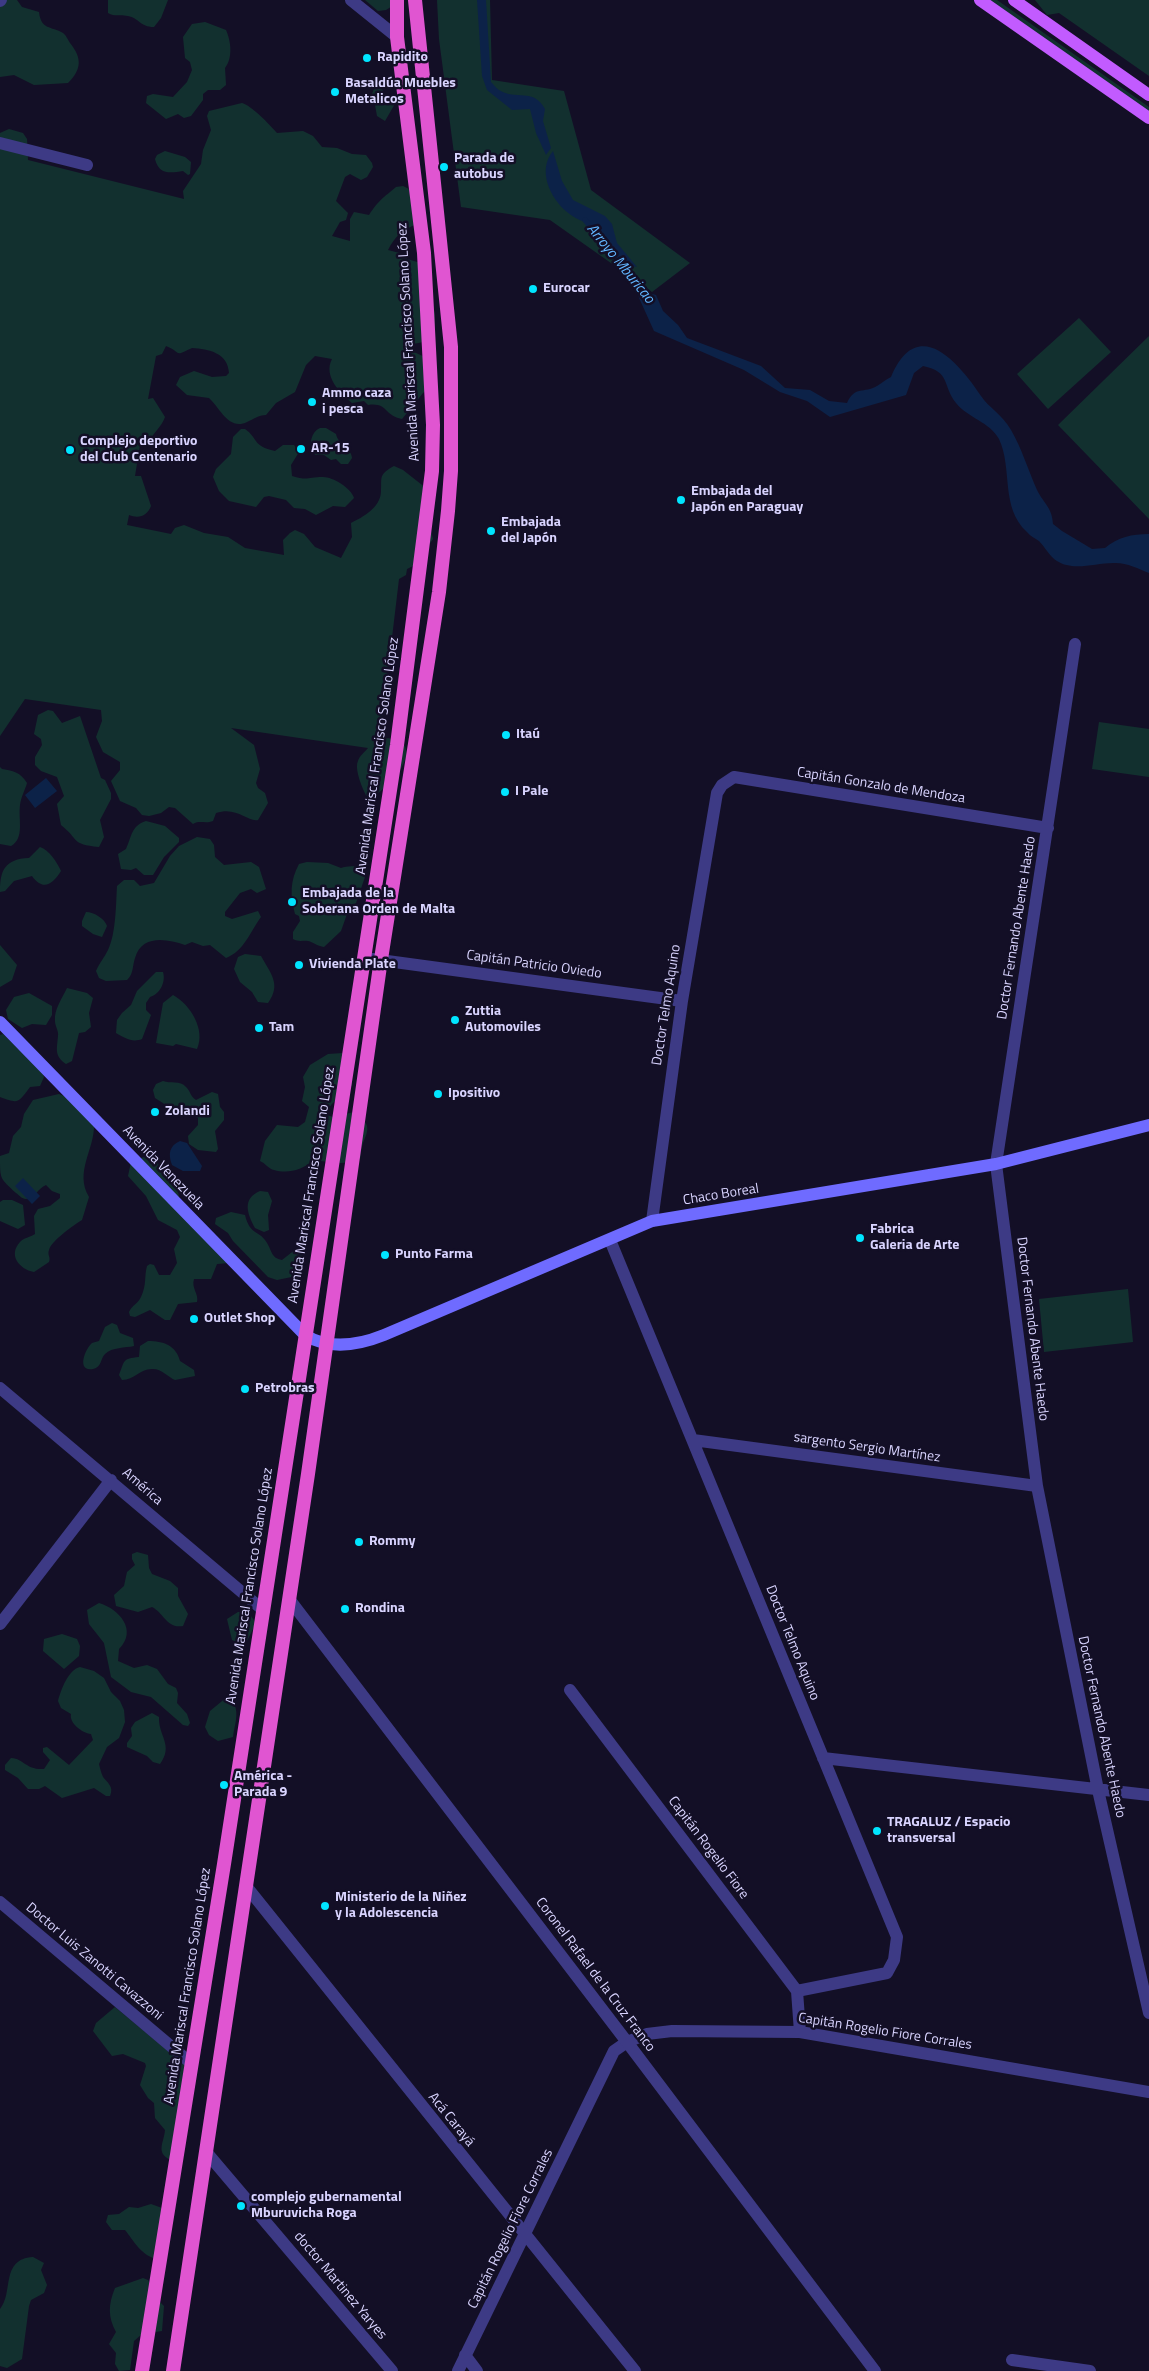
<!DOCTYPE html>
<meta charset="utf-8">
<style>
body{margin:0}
canvas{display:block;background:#130f26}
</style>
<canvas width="1149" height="2371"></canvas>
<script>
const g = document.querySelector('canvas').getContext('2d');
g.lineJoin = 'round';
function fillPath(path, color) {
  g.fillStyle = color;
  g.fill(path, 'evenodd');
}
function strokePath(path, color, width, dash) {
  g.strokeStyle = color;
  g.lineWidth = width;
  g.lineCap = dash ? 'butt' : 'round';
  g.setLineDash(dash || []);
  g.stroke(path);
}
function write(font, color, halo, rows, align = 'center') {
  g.font = font + ' "Titillium Web",sans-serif';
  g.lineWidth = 5;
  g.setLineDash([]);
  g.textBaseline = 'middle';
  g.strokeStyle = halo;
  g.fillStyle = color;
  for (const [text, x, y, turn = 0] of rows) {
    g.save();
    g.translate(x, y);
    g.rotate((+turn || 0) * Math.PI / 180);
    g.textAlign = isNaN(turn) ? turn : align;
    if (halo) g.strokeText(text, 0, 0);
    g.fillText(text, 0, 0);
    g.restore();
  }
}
fillPath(new Path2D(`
 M0,0H17L22,7L39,12C41,30 51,26 63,33C66,35 68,40 70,43C82,58 82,69 68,83L34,85L14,75L0,77Z
 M108,0H168L161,18L154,27C140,27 139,18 128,16C120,14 115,17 108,13Z
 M365,0H397V3L386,10L378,11Z
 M437,0H490L492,80L564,91L591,190L690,263L652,292L550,220L461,207L439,39Z
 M990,0H997L1149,107V112Z
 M1035,0H1149V76L1059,13L1047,15Z
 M205,22L226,30C231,41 233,58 225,68L226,85L220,90H208L203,94V100L191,116L184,118L178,114L166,119L146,103L147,96L153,94L173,97L187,82L192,70L190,62L185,58L183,37L192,24Z
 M375,86L381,87L387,98H392L396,102L385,121L377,116L375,105L370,99Z
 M242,103C252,106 269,124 277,133L303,131L313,136L322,147L337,148L352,154L366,155L372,163L373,167L367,177L361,180L350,174L345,177L336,201L348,213L346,220L340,222L332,236L350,241V219L354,212L369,215C379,200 383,198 396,187L403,186L411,190L417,224C402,230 395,236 388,250L407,255V259L424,264L435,314V331L429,341L413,344L414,352L429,359L431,387L423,393L402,419C384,416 388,402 368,405L364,401L352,403C340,393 323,376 332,359L315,356L306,365L295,392L276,403L266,415C258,415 254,419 247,422C229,431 220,408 209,398L187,395L176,385L180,377L194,371L212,377L226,376L229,373C228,353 209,349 192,348C173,357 183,353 166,346L162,354L156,356L148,399L153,398L165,417C161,428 154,431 150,441L141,439L135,476H141L151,506C147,516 139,519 129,515L127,525L171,534L175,528L184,525L204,533L228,537L245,548L284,555L283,540L290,533L295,530L304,534L315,547L341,558L352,537L351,523C363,517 380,508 381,492C382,477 378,475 394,466L403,470L431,492L429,522L433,539L415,565L407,569L406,575L399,579L380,738C438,735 385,798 367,797C363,790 354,769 358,761C359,756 365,752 368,748L231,728L254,745L260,769L256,783L258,788L265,793L268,803L258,820C247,822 237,806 216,813L213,821C206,824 199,820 193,824L175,808L169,807L161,813L149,816L142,815L136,808L120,801L111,781L120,770V762L103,752L96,737L102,721L101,710L25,699L0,736V133L9,129L23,133L27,139L28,160L184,199L183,191L201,164L203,150L211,130L207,116L209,111Z
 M165,151L185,157L191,162L190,174L188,175L183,171C170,173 159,175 155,159L157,155Z
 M1079,318L1111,352L1048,409L1017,374Z
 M1149,336V519L1058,425Z
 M320,428H326L336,434C338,445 351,447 352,458L348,464H341L336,459L331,460L324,455H316L312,453C309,444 311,432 320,428Z
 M241,429H245C258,438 252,446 275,451L283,445H294L299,452L291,465L292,476C308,481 308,477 323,477C333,477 351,488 354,498L345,507L333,506L316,515L305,509L294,508L286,500L269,496L264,497L256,507L229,501L219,491L213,477L216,469L231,454L233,437Z
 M48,710L53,711L62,723L80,716L101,778L105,780L111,793V799L100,820L104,837L99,847C70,844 80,840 61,825L57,804L64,796L57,777L41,771L35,765V757L42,745L41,739L34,734L38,715Z
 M1099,722L1149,729V777L1092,769Z
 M0,767L2,769C14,771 20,772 27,783C25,790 21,797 20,805C18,819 25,838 11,846L0,844Z
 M146,821L165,826L179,838V842L164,857L153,875H144L136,868L131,870L121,869L118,854L126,849C132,836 131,826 146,821Z
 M197,837L210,839L214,845L215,857L224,865L251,862L259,867L266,889L257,893L251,889L240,893L225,912V916L232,919L258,911L261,917C250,932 244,951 226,958L210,945L203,946L192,942L185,945C167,939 142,934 135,958C132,967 134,973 127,980L106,981L99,978L96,971C100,962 104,958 108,950C116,934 116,903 117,886L124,880H134L140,886L154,883L170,856L179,846Z
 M40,847C49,850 57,862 61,871C52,885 43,891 32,876L14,881L5,891L0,892C0,870 5,859 29,858Z
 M307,862L328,863L341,868C350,865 361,865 366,874L356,903L347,914L341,931L324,947C318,946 316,944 311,942C305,939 300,943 293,939V932L300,921L299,916L295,914C290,895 290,881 299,864Z
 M86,912C94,912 105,919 107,926L102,937L93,934L82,926V921Z
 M0,945L17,965L12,980L0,987Z
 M245,954L261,956C270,973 282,984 268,1003L258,1002L252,992L240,982L234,969L238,957Z
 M156,972H163C166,982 160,994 150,997L146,1003V1010L151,1015L142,1039C132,1043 125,1038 116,1033L117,1020L122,1013L131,1005L137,991Z
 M67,988L87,993L93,998L89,1013L91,1027L85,1032L79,1033L72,1061L66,1064C54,1056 57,1049 58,1036C59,1031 55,1026 55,1021C54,1009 62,999 67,988Z
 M29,993L52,1006V1015L46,1025L32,1024L22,1028L8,1019L6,1010L14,997Z
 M173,995C190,1004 206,1030 197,1049L176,1044L173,1046L156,1043L163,1003Z
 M3,1034L42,1072L44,1077L40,1086L30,1087C18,1103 19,1104 0,1097V1035Z
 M343,1053L352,1073V1085C346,1096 327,1102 327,1115L333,1117L354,1112C368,1124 371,1125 363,1143C361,1148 361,1154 360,1159C339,1167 332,1160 312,1161C302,1170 288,1174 274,1170C269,1169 265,1163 260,1161L265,1141L277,1125L298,1127L305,1122L309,1107L302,1101L305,1087L303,1077L310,1065L328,1054Z
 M163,1081C170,1084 180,1080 186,1087C191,1092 190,1096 196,1100L212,1092L218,1094L220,1107L224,1112V1120L215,1131L218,1149L216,1152L198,1150L189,1144L188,1136L198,1125V1118L183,1111L177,1112L155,1098L153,1090L156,1084Z
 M59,1094L64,1096L94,1124C95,1149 74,1172 89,1197L82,1220C74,1225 51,1241 49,1250C47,1255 51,1257 49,1262L34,1272C19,1269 8,1255 20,1242C23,1238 31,1237 35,1234L34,1216L38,1209L50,1206L60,1198V1194L52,1191L46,1185C38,1188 34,1199 26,1199C22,1199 19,1195 16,1193C0,1178 0,1180 0,1156L9,1153L13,1136L21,1127L24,1114L33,1100Z
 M144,1157L153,1158L177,1185L180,1203L229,1263L217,1264L211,1279H194C191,1288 199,1294 197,1302L178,1304L170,1320H165L150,1310L135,1317L130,1316L129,1312C132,1305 138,1304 141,1297C147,1284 144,1277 147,1266L150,1264L154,1265L159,1275H170L177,1263L174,1249L180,1237L177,1230L158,1220L146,1196L128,1176L131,1162Z
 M260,1191L268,1192L272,1201L268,1215L269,1230L264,1232L255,1228C247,1213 242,1199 260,1191Z
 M3,1200H12L23,1205L25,1225L18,1229L0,1221V1202Z
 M231,1212L245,1215C250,1236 260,1230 267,1243C272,1251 271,1258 282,1260L296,1249L305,1255L304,1270L301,1275L277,1280L268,1277L233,1241L228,1233L215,1224L216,1218Z
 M1128,1289L1133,1342L1044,1352L1039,1299Z
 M112,1323L117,1325L120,1333L133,1338L134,1346C125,1348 112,1347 105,1354C100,1359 102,1367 93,1369C76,1372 85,1349 92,1343C94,1342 97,1342 99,1341L105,1327Z
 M148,1341C163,1341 176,1345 180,1361L194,1370L195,1376L175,1380C168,1377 162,1369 153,1369C140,1368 135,1380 122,1380L119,1375C125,1360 122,1359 139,1357L140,1346Z
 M137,1552L148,1555L149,1568L152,1574L170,1581L178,1588V1596L188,1614L183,1626C167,1629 164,1613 152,1607L138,1612L116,1606L114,1595L124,1586L127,1572L135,1565L132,1559V1554Z
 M99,1603C119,1609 138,1630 119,1649L118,1661L134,1668L147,1665L157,1669L168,1684L176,1688L178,1693L177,1703L187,1714L190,1723L188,1726L183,1725L151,1697L131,1692L111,1677L104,1643L89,1624L87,1610Z
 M238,1612H248L256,1623L247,1641L241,1644L232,1640L227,1619Z
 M62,1634L77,1639L80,1646L79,1656L64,1669L43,1651L44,1639Z
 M80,1667L94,1671L104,1678L111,1692L120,1701L124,1710L125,1722L119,1738L107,1747L99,1764C100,1768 101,1773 103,1777C108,1783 114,1787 110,1796H106L94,1788L62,1798L45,1786L39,1789H28L18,1778L5,1770V1765L11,1758C25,1759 25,1770 44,1769L50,1760L43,1752V1748L47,1747L69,1765L93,1740L91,1734C82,1733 69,1723 71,1714L61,1708L58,1701C61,1690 68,1670 80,1667Z
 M227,1697C242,1706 235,1722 233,1737L218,1741L209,1735L205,1727L210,1711Z
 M152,1713L159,1717C158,1736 174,1745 160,1764L153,1762L147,1756L127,1747V1743L132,1736L131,1728L135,1722Z
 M115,2007L186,2066L171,2160C155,2153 164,2143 165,2130L155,2118L154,2103L148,2098L140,2085L146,2066L145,2063L123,2054L112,2056L93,2031L96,2023Z
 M151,2204L162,2208L156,2259C140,2254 134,2241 125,2230H112L106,2222L108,2215L119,2214L129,2207L138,2208Z
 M33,2257L44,2263L41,2270L47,2285L44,2293L31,2300L29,2306L22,2359L7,2368L0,2366V2309C14,2293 0,2259 33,2257Z
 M143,2278L148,2280L158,2300L164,2306L162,2331L142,2334L134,2341L130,2370L119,2371L115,2364L116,2353L109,2344L116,2332C108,2317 108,2305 115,2288Z`), '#12302f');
fillPath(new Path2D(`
 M477,0H486L491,82C493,84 496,88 499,90C516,101 533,87 545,109L543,121L551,148L546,155L536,133L530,109L512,110L487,90L482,76Z
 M553,151L562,181L573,200L605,216L612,224L617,243L637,267L616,263C613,251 610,241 601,232C592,223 577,221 567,212C550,198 537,170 553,151Z
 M635,289L656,295L663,311L678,325L687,338L761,366L785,388L810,390L829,401L847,403C855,385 864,394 877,386C882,383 885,380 891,377C917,315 957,360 981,396C989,408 1002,414 1011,430C1022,449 1028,470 1037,490C1044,504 1052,507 1053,524L1062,531L1092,549L1105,548C1118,537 1132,534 1149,534V573C1139,569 1127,563 1116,563C1097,562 1074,572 1057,561C1050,557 1045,547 1039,541C1035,538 1030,536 1027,532C1000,507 1013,469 999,439C990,422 968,418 956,403C942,385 951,372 923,366L914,373L906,395L830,417L807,401L780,392L744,370L654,331Z
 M46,778L57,791L35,808L25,795Z
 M180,1141L187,1143L202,1166L200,1171H183L172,1165C168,1154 169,1146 180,1141Z
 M23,1178L40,1196L32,1204L15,1186Z`), '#0c2248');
strokePath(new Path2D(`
 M585,220L650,297`), '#0c2248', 5.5);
strokePath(new Path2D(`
 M0,1L1,0
 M0,143L87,165
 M1075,644L996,1164L1037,1486L1098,1790L1149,2013
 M365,958L682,1001
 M652,1221L682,1001L717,793L722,785L734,777L1048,828
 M610,1240L897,1937L894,1960L887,1973L797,1991
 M0,1388L263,1610
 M693,1440L1037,1486
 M0,1624L111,1480
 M570,1690L797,1991L800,2032
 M823,1758L1149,1795
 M0,1902L192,2064
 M207,2153L392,2371
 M465,2355L477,2371
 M1012,2360L1090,2371
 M458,2371L614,2051L627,2042L647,2034L672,2031L800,2032L1149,2092`), '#3d3a85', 12);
strokePath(new Path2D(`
 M351,0L397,37
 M289,1599L627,2042L875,2371
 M246,1886L635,2371`), '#3d3a85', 12);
strokePath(new Path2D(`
 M0,1022L305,1335C329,1350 359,1345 384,1335L652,1221L996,1164L1149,1125`), '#6f6bff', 12);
strokePath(new Path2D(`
 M980,0L1149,118
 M1014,0L1149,95`), '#c25bff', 12);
strokePath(new Path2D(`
 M142,2371L224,1864L397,745L432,471L433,425L424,253L397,37V0
 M173,2371L308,1474L381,959L439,592L448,511L451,471V347L415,0`), '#e055d1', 14);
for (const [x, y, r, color] of [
 [367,58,5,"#00e5ff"],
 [335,92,5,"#00e5ff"],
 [444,167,5,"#00e5ff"],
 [533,289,5,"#00e5ff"],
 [312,402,5,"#00e5ff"],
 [301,449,5,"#00e5ff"],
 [70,450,5,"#00e5ff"],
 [681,500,5,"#00e5ff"],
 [491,531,5,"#00e5ff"],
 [506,735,5,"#00e5ff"],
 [505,792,5,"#00e5ff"],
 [292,902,5,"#00e5ff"],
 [299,965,5,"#00e5ff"],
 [455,1020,5,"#00e5ff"],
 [259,1028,5,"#00e5ff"],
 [438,1094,5,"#00e5ff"],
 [155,1112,5,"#00e5ff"],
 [860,1238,5,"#00e5ff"],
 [385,1255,5,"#00e5ff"],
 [194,1319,5,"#00e5ff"],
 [245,1389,5,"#00e5ff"],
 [359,1542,5,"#00e5ff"],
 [345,1609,5,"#00e5ff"],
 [224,1785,5,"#00e5ff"],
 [877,1831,5,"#00e5ff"],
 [325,1906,5,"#00e5ff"],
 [241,2206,5,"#00e5ff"]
]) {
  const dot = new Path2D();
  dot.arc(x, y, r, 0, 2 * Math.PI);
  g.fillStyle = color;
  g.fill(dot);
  strokePath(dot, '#130f26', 2);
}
write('bold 14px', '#d9d4ff', '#130f26', [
 ["Rapidito",377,58],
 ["Basaldúa Muebles",345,84],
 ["Metalicos",345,100],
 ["Parada de",454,159],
 ["autobus",454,175],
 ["Eurocar",543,289],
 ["Ammo caza",322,394],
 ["i pesca",322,410],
 ["Complejo deportivo",80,442],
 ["del Club Centenario",80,458],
 ["AR-15",311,449],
 ["Embajada del",691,492],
 ["Japón en Paraguay",691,508],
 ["Embajada",501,523],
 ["del Japón",501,539],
 ["Itaú",516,735],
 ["I Pale",515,792],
 ["Embajada de la",302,894],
 ["Soberana Orden de Malta",302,910],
 ["Vivienda Plate",309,965],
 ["Zuttia",465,1012],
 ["Automoviles",465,1028],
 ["Tam",269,1028],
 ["Ipositivo",448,1094],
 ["Zolandi",165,1112],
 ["Fabrica",870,1230],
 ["Galeria de Arte",870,1246],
 ["Punto Farma",395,1255],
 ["Outlet Shop",204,1319],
 ["Petrobras",255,1389],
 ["Rommy",369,1542],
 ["Rondina",355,1609],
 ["América -",234,1777],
 ["Parada 9",234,1793],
 ["TRAGALUZ / Espacio",887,1823],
 ["transversal",887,1839],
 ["Ministerio de la Niñez",335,1898],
 ["y la Adolescencia",335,1914],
 ["complejo gubernamental",251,2198],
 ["Mburuvicha Roga",251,2214]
], 'left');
write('14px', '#d9d4ff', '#130f26', [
 ["Avenida Mariscal Francisco Solano López",409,342,-93],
 ["Avenida Mariscal Francisco Solano López",378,756,-82],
 ["Capitán Gonzalo de Mendoza",881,786,9],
 ["Doctor Fernando Abente Haedo",1017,928,-81],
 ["Capitán Patricio Oviedo",534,965,8],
 ["Doctor Telmo Aquino",667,1005,-81],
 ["Avenida Venezuela",163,1168,46],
 ["Avenida Mariscal Francisco Solano López",312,1185,-81],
 ["Chaco Boreal",721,1195,-9],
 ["Doctor Fernando Abente Haedo",1032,1329,83],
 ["sargento Sergio Martínez",867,1448,8],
 ["América",142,1487,41],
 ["Avenida Mariscal Francisco Solano López",250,1586,-81],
 ["Doctor Telmo Aquino",792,1643,68],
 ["Doctor Fernando Abente Haedo",1101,1727,78],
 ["Capitán Rogelio Fiore",708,1848,53],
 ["Doctor Luis Zanotti Cavazzoni",94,1962,40],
 ["Coronel Rafael de la Cruz Franco",595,1975,53],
 ["Avenida Mariscal Francisco Solano López",188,1986,-81],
 ["Capitán Rogelio Fiore Corrales",885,2032,9],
 ["Acá Carayá",451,2120,51],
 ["Capitán Rogelio Fiore Corrales",511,2229,-64],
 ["doctor Martinez Yaryes",340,2286,50]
]);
write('italic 15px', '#62b6ff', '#130f26', [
 ["Arroyo Mburicao",620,264,51]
]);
</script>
